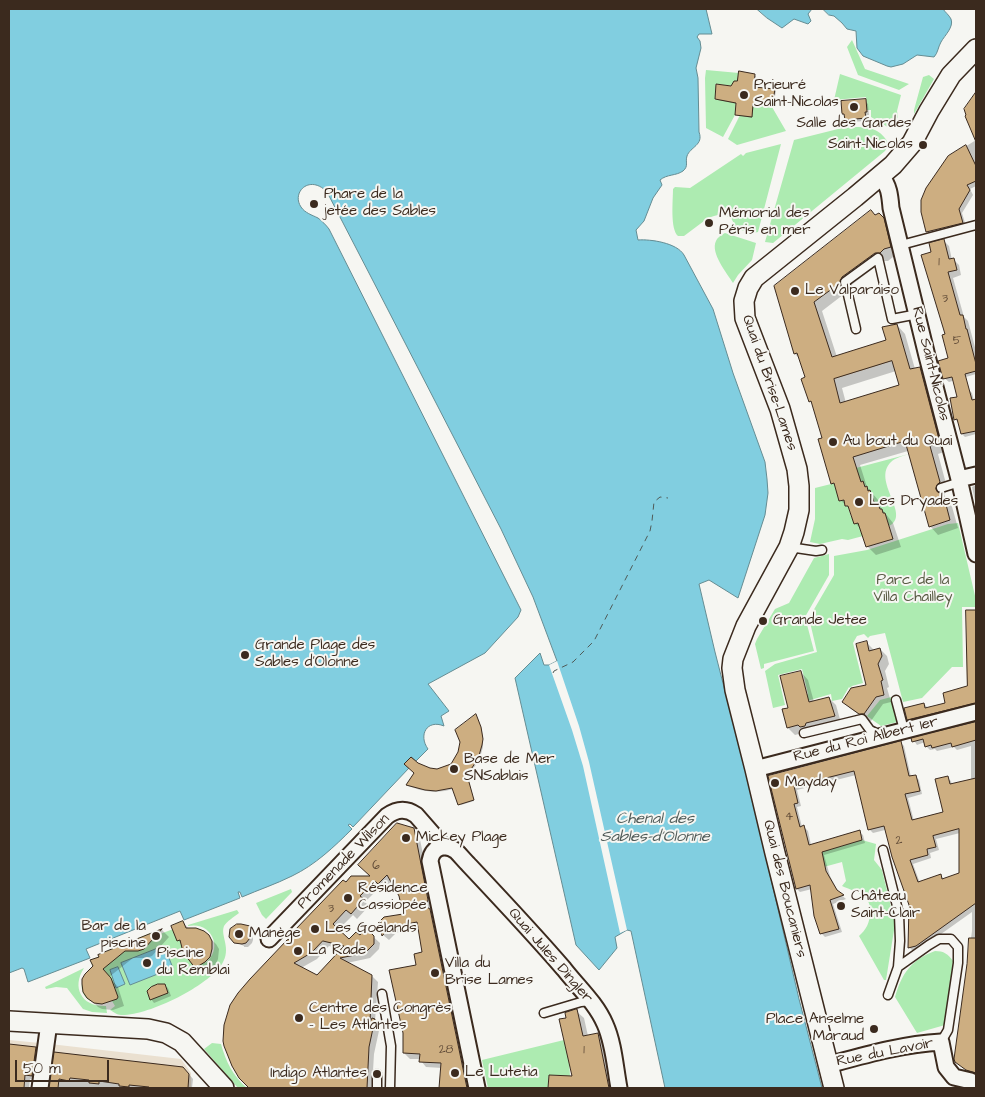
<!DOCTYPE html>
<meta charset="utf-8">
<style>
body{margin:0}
#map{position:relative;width:985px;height:1097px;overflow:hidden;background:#f6f6f2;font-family:"Architects Daughter",sans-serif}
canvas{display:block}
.frame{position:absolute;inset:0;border:10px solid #3b2a1e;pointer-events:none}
.scale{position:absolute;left:15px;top:1060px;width:94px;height:22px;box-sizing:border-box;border:2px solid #3b2a1e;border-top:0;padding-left:6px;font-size:15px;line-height:18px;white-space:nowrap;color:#3b2a1e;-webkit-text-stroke:4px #f6f6f2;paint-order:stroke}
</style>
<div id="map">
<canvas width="985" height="1097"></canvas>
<div class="frame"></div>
<div class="scale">50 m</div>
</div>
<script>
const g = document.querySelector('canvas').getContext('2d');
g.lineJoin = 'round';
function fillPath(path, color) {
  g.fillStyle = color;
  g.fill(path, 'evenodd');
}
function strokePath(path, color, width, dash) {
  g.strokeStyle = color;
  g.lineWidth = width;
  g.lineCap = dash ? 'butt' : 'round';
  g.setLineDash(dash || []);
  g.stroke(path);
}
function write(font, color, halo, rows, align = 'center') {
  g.font = font + ' "Architects Daughter",sans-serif';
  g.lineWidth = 4;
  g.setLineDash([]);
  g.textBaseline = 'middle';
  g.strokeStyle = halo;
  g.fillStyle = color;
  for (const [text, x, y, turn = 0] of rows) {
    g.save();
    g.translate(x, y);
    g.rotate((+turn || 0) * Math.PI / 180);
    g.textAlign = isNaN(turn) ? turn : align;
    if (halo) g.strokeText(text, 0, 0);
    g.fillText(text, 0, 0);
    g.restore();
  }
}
fillPath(new Path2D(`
 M9,1040L50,1044L181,1059L191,1073V1088H185L46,1064L9,1062Z`), '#eae0d0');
fillPath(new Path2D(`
 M852,40L865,69L909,84L899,90L858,75L847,47Z
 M706,70L739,73L738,82L733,86L715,84L716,86L715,100L717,99L728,101L729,102L730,101L736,102L735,115L723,137L706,128L705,78Z
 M840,74L901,95L897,111L898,117L891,129L871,117V110H867L866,97L834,100Z
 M929,75L934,79L914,114V110L923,77Z
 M752,104L772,107L786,131L737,145L728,139L740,115Z
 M856,127C872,127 881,130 889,144L885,151L773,243L765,242L794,140L842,128Z
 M781,144L758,232L753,233L737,229L731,218L722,214L714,216L708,218L684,236H678C670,229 673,201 673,189L675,187L690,188L741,154L743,156L746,153Z
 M725,233L756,243L752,260L738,275L733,283C727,273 710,253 716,241C717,238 721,235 725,233Z
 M909,454C903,456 895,458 891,462C871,481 912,515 889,526L885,513H883L878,504L875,505L870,490L868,491L867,486L865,487L863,481L861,482L856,468Z
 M835,483L844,500L845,506H848L851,517L859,523L863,536L848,540L842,539L820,544L810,542L815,519V488Z
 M958,523L976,600V607H962L963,667H952L922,698L903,702L885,633L870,636L868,638L864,634L857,636L853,643L863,683L852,686L850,688L849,687L842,699L832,701L831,694L807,701L805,695L808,694L802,669L778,675L785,705L773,708L765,671L775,664L817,652L809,618L834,575V556L867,550L948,524Z
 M829,554V575L805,617L814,651L764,664V668L761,669L755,644L757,639L775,609L789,603L814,558Z
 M891,697L897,722L881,726L867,716L880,700Z
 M862,840L876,844L874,860L882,870L895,924L886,980H884L859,936C862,933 865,930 867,926C871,918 873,903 864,897C858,892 849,889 842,886L846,881L842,862L798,874L794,860Z
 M291,889L292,892L266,919L262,915L256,903Z
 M237,910L239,913C234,917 227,921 224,926C220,936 232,948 222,964C208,986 148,1016 121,1015C117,1015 114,1012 110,1010L115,1006L112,1001C85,1011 70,985 93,967L90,960L98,957V955L158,930L160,934L176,928L175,924L183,921L186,929C200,925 214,934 212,949C211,955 207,959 205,963C224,949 212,921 188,926V925Z
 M935,951C944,951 948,954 953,961L945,1025L917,1033L895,997C902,973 911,960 935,951Z
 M84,968C71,988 82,1007 106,1006L107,1013L92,1012L83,1009L67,988L56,987L46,989L45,987Z
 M564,1040L569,1061L570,1076L549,1075L548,1087L488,1088L482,1060Z
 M212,1043L221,1044C226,1062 233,1076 247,1088H238L204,1049Z`), '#adebb1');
const water = new Path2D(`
 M9,9H706L712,34H699L697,37L700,41L701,48L696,68L698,78L699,132C704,145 690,147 687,156C685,162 689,166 683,171C676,176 667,174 660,180L662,185L653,198L644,221L636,230L638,240C651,239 677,243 684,255L713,309L733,373L765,462L767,479L768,493L765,515L738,598L709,580L699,584L715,652L749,785L799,999L822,1088H665L631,931L627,930L615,937L617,948L599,970L576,945L515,678L540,653L544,665H549L557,661L533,597L501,529L370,275L327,192C310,174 291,192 301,207C305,213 312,215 318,218C322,221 326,225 329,229L521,610L518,617L485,653L428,684L449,711L441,716L444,726C427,719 418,735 428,749L416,761L411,757L404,764L409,768L353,827L350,824L348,825L352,829C334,847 315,865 292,876C276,884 258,890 242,897L240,892H238L240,898L184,920L180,911L86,949L90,958L28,982L24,969L22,968L9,973Z
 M757,9H812L808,14L811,21L808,24L794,19L782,28L767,18Z
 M823,9H943C945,12 949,15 951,19C954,27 945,35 941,42C938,47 938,53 934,57L917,55L903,64L891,67L887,66L863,56L857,48L856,31L847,29L842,23L834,16L829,15Z
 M164,946L173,968L130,985L121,963Z
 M118,967L125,984L116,988L110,970Z`);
fillPath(water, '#81cee0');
strokePath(water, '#658c92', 1);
fillPath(new Path2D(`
 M557,661L579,726L589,762L627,930L620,933L583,766L572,730L549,665Z`), '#f6f6f2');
fillPath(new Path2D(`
 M754,75L756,76L755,89L774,90L776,91L773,107L754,105L752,118L737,115L736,114L737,104L718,100L716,99L732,87Z
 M865,101L868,104L869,115H867L868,121L849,122L846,119V116L843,114Z
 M976,140V186L970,189L973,195L962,213L966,226L931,235L928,232L923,212L949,157Z
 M879,214L888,223L898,255L893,257L888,261H883L850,286L848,291L822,311L837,357L887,341L897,325L905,334L915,369L920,368L928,376L947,451L938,454L948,491L945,493L944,496L951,503L958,528L938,535L930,526L908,451L860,465L867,487L878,500L881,508L893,523L901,547L876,555L867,546L862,530L855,523L849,508L840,500L837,487L832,483L823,439L814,405L810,401L803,379L807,378L800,359L795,354L776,287ZM896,371L900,386L846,403L842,388Z
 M944,241L949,246L952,260L953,259L959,265L961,275L953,278L964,317L968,321L976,351V374L949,382L943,377L949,359L947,335L933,253Z
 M969,390L972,393L974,401L976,400V434L965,437L962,434L958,422L955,419L958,398Z
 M976,485V506L972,487Z
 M967,611H976V707L912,723L908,719L924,704L928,708L947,704L968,687Z
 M867,643L874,650L880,649L887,656L889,664L885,671L889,687L887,688L891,702L883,704L871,721H868L851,709L844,702L867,686Z
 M801,672L808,680L814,702L829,698L836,705L841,723L795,735L788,728L790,708Z
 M477,717L482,730L483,741V747L479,761L467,776L474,801L461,805L453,789L445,791L433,792L420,790L408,786L416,773L418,764L430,769L437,770L452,765Z
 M976,723V1075L971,1074L960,1065L955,1059L972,931V912L920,949L913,951L909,947L910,904L885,830L873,833L869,829L856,775L797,790L801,806L797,807L802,827H804L808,831L811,845L859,832L863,835L865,843L824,855L830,876L839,893L846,899L833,904L842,932L825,937L821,933L812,889L800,892L797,889L770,777L900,742L904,746L911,777L915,776L919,780L922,794L908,798L914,821L944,813L947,778L951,781L952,785L971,781V746L957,750L954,747L937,751L935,749L930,750L926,746L925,742L917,745L913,739ZM960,833L961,873L944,879L940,875L920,883L913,864L931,858L930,853L939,850L936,839Z
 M413,829L419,835L434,906L430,911L436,916L471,1088H440L442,1068L426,1067L421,1061V1059H410L404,1053L417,966L424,953L419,928L396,933L389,940L383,935L381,922L404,915L400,895L392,881L385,889L381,886L365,902L369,906L357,919L353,915L338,930L349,941L360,937L366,930L380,943L379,949L370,958L347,963L372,976L378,982L375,1021L380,1026L374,1054L372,1088H251L240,1077L299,936L346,884L372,877ZM329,946L343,950L318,976L301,968L317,959Z
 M183,922L189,929L203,932L216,944L219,949L218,959L215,966L203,974L196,967L182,944L178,940Z
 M250,928L253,931V940L252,943L248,947H244V946L233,941Z
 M162,930L169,937L152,956L146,958H133L109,977L118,987L124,1006L113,1010L102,1009L98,1007L90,999L100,957V956Z
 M164,985L168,988L171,996L154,1003L151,999Z
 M576,1011L584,1018L588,1036L597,1034L604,1041L614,1088H549L550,1076L574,1078L568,1018Z
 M9,1045L36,1049L40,1053L37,1080L30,1079L29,1088H9Z
 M56,1053L188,1073L193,1079L192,1088H51Z`), '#0003');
strokePath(new Path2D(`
 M553,673L554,671L573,662L594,641L650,531L652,521L654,502L660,497L668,498`), '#505b58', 1, [6, 5]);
const building = new Path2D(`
 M739,71L755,74L754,87L775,89L772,107L753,104L752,117L735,115L736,103L715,99L716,84L731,86L734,81H737Z
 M976,92V142L965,116L966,115L964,109Z
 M866,99L867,112H865L866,118L845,120L844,114H842L841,101Z
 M966,145L976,166V181L967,185L970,190L959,209L963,223L926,232L921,212V200L926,188L948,156Z
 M871,210L875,215L879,213L884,218L891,247L884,249L880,253H875L842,277L840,283L814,302L832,357L886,340L882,327L897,324L910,369L920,367L940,443L930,446L940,482L937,485L936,489L938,492L943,493L950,520L929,527L905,441L853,457L861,482L863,481L865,487L867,486L868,491L870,490L875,505L878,504L880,509H882L883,513H885L893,539L866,547L858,523L854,524L848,506H845L844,500L839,501L834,483L831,484L818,439L822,438L811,401L809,402L801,379L805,377L797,353L794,354L774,286ZM892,361L899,385L840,403L834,379Z
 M944,239L949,259L954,258L957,270L948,272L960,315H963L966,329H967L976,364V371L965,374L972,400L976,399V431L961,434L957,419L954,420L950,398L957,397L952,377L943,379L938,361L948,358L942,335L945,334L921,255L931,252L929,243Z
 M966,610H976V703L907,720L904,708L924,703L925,708L945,703L943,693L967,686Z
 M867,641L869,651L880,648L882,656L878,664L883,680L881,681L884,695L876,697L864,714H859L842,702L851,688L866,685L856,644Z
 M801,671L809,702L829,697L835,716L806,723L805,726L800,727L798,725L787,728L782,709L788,708L780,676Z
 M476,714L481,727L483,739L482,745L478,759L467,775L474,800L458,805L452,788L436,791L425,790L406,785L414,773L404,764L411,757L418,763L430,768L437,769L451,764L458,752L460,742L455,730Z
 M976,722V740L952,747L951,743L932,748L931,745L925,747L923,739L912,742L911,738Z
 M901,741L909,776L916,775L920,791L905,794L912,820L943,812L935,779L948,776L950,784L976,778V903L916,946L908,948L909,905L892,857L884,826L868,830L854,771L794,786L798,803L794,804L800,827L804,825L809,845L860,830L862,840L822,852L826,871L837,890L844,895L830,900L839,929L820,934L814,916L810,885L796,889L768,776ZM959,829V873L942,879L941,874L918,882L910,860L928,855L927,849L936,847L933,836Z
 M397,823L414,828L428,900L425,906L430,909L467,1088H439L441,1063L419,1062L420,1054L403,1053V1033L389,970L416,965L414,954L422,952L417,922L390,927L382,936L379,922L384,917L403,914L399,896L387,875L378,884L375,881L360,896L364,899L351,914L346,910L333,924L349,939L356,932L360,935L366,928L374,936V944L365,953L340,958L372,975L370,1022L372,1018L375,1019L369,1047L367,1088H249L239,1078L232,1066L224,1046L223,1041L224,1025L230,1005L238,993L250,979L287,940L297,936L294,931L343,880L346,882L351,876H370L358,865ZM323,941L344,946L317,975L294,963L311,953Z
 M183,921L186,928H196L204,931L209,935L212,941V949L210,957L205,962L195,968L183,952L180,940L177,941L171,926Z
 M237,924H241L250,926V938L246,943L242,944L234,943L229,937L230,929Z
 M162,929L144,949L138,951H125L103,969L111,978L118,997L117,999L102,1004L94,1003L87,998L83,992L82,984V979L85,974L93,966L90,960L99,957L98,955Z
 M969,938H976V1073L966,1070L955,1062L954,1059L967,964Z
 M158,984H165L168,993L150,1000L147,991L151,987Z
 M576,1009H577L583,1036L598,1033L609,1088H548L549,1075L572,1076L559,1019L566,1018L565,1013Z
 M9,1044L36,1047L32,1076L25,1075L24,1088H9Z
 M54,1052L183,1067L189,1074L188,1088H149V1087L129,1085V1087L119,1086V1084L99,1081V1084L89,1083V1080L70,1078L69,1081L59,1079L58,1088H49Z`);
fillPath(building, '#cdae81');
strokePath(building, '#3b2a1e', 1);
const service = new Path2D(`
 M901,245L976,225
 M856,329L845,282L878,258L892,319L918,314
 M941,488L960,482
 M789,547L816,551L822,550
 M896,700L904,730
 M804,733L862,719L870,730L874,732L876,738
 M883,850L899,914L900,941L898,967
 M382,994L391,1046L390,1088
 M888,995L898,967L929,945L939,939H951L958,947V963L948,1030L941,1042
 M544,1013L581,1002L591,1001
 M377,1088V1074`);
const minor = new Path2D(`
 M881,176C889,185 890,196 891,208L927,356L959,479L976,554
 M959,479L976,475
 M755,769L976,712
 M269,939L387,816C397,809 406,808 416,815L444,847
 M828,1065C865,1055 903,1044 941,1042L946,1067L954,1077L971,1081
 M40,1088L49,1023
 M477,1088L430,861C432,847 445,843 456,851C460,855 464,860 468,864C500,898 533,933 564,969C578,987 596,1003 605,1024C614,1044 615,1067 619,1088`);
const tertiary = new Path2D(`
 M9,1021L148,1029L166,1033L182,1042L224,1088
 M834,1088L775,853L755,769L735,690L732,668L733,659L746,626L789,547L794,532L799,510V486L797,469L780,409L745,318L744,301L748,288L754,278L855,197L893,165L912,143L929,111L951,75L976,49`);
strokePath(service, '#3b2a1e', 11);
strokePath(minor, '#3b2a1e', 19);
strokePath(tertiary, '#3b2a1e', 22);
strokePath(service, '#f6f6f2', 8);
strokePath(minor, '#f6f6f2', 15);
strokePath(tertiary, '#f6f6f2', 19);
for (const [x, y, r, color] of [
 [744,95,5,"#3b2a1e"],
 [854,107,5,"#3b2a1e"],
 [923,145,5,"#3b2a1e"],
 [314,204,5,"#3b2a1e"],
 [709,223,5,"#3b2a1e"],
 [795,291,5,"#3b2a1e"],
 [833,442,5,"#3b2a1e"],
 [859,502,5,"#3b2a1e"],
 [763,621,5,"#3b2a1e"],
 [245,655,5,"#3b2a1e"],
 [454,769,5,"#3b2a1e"],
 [775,783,5,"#3b2a1e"],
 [406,838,5,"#3b2a1e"],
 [348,898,5,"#3b2a1e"],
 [841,906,5,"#3b2a1e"],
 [315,929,5,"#3b2a1e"],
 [239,934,5,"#3b2a1e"],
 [156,936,5,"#3b2a1e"],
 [298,951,5,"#3b2a1e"],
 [147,963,5,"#3b2a1e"],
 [435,973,5,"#3b2a1e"],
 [299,1018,5,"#3b2a1e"],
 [874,1029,5,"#3b2a1e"],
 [455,1073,5,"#3b2a1e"],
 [377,1074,5,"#3b2a1e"]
]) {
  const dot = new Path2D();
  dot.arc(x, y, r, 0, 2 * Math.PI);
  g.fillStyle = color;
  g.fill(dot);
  strokePath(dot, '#f6f6f2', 2);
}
write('12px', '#604b37', null, [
 ["1",939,262],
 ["3",945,299],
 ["5",957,341],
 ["4",789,817],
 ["2",899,841],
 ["6",376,866],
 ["3",331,909],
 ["28",446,1050],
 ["1",584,1050]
]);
write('15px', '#3b2a1e', '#f6f6f2', [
 ["Prieuré",754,86],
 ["Saint-Nicolas",754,103],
 ["Salle des Gardes",854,124,"center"],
 ["Saint-Nicolas",913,145,"right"],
 ["Phare de la",324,195],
 ["jetée des Sables",324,212],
 ["Mémorial des",719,214],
 ["Péris en mer",719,231],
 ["Le Valparaiso",805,291],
 ["Au bout du Quai",843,442],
 ["Les Dryades",869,502],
 ["Grande Jetee",773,621],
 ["Grande Plage des",255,646],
 ["Sables d'Olonne",255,663],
 ["Base de Mer",464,760],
 ["SNSablais",464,777],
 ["Mayday",785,783],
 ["Mickey Plage",416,838],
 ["Résidence",358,889],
 ["Cassiopée",358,906],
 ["Château",851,897],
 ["Saint-Clair",851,914],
 ["Bar de la",146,927,"right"],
 ["piscine",146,944,"right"],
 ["Les Goëlands",325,929],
 ["Manège",249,934],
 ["La Rade",308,951],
 ["Piscine",157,954],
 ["du Remblai",157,971],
 ["Villa du",445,964],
 ["Brise Lames",445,981],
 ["Centre des Congrès",309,1009],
 ["- Les Atlantes",309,1026],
 ["Place Anselme",864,1020,"right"],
 ["Maraud",864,1037,"right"],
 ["Le Lutetia",465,1073],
 ["Indigo Atlantes",367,1074,"right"]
], 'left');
write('15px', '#3b2a1e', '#f6f6f2', [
 ["Rue Saint-Nicolas",930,364,76],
 ["Quai du Brise-Lames",769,383,71],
 ["Rue du Roi Albert 1er",866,740,-14],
 ["Promenade Wilson",344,862,-46],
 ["Quai des Boucaniers",784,889,76],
 ["Quai Jules Dingler",550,956,49],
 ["Rue du Lavoir",885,1053,-11]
]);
write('15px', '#585a43', '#f6f6f2', [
 ["Parc de la",913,581],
 ["Villa Chailley",913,598]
]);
write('italic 16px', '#505b58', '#f6f6f2', [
 ["Chenal des",655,820],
 ["Sables-d'Olonne",655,838]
]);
</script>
